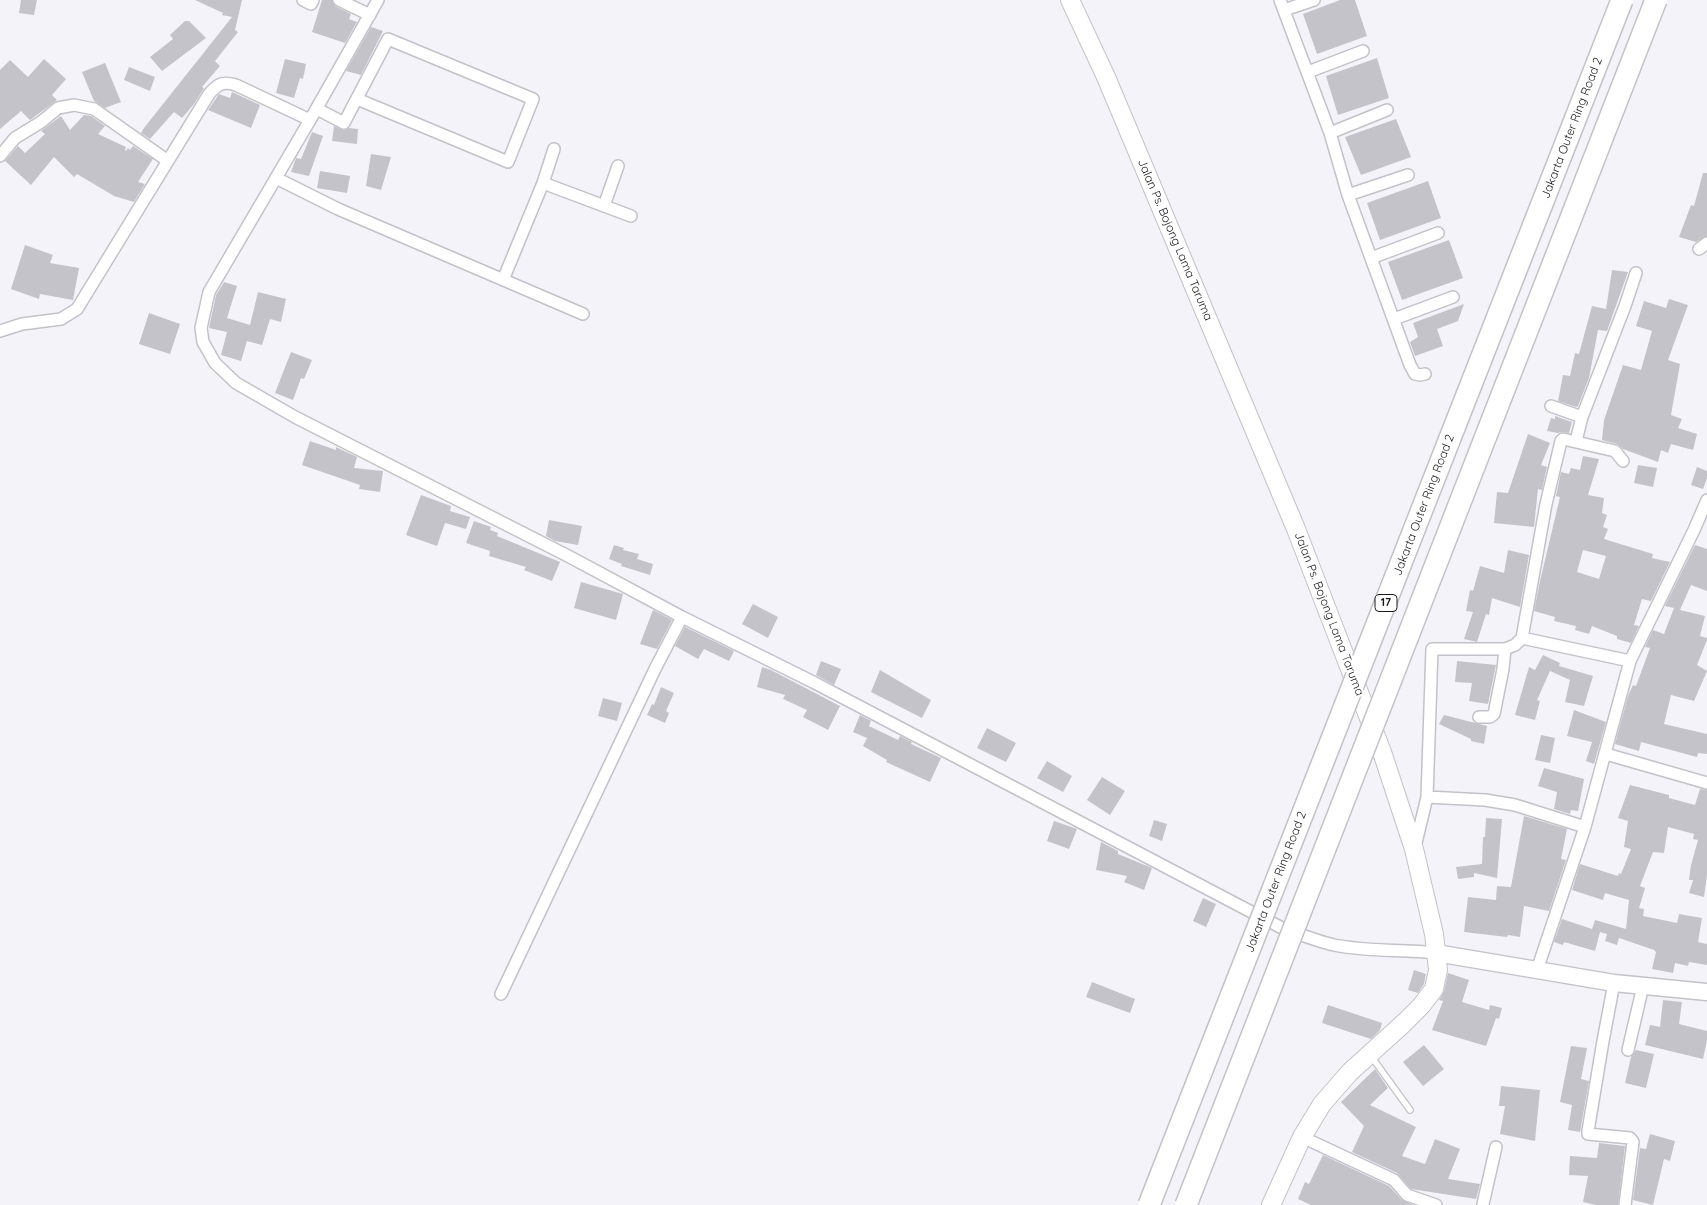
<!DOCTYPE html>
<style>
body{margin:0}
canvas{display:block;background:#f5f3fa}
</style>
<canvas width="1707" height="1205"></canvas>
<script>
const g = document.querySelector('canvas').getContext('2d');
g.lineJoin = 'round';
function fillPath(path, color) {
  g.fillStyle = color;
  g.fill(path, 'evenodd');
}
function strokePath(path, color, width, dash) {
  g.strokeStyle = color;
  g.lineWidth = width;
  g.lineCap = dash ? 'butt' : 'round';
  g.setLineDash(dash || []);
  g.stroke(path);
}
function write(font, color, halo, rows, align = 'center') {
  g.font = font + ' Quicksand,sans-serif';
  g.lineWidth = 4.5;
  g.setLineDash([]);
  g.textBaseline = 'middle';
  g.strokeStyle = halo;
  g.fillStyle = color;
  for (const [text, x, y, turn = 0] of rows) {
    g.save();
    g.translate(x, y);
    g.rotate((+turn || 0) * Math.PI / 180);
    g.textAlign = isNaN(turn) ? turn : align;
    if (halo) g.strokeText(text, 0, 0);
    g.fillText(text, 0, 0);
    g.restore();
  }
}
fillPath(new Path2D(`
 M21,0H37L34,15L19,13Z
 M195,0H242L235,30L238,32L215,61L220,66L202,87L204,88L194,104L182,118L174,112L150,139L141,133L144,128L232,17L222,15L223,13Z
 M322,0H332L335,6L351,14L349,19L357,22L345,43L312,32Z
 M1340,0H1355L1367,36L1317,54L1303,14Z
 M185,21H189L206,38L162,71L150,57L173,39L170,35Z
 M371,27L383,31L361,75L346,71Z
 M1377,58L1389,98L1338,115L1326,76Z
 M44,59L66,79L52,95L57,100L30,120L21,111L0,129V70L10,60L28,77Z
 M285,59L306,64L303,79L300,78L294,98L276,93Z
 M105,63L121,102L105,108L94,101L82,72Z
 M129,67L155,77L150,91L124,80Z
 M232,92L260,105L251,128L208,110L219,94L230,98Z
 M84,115L91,116L105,126L98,134L126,147L125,150L126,151L128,148L130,150L133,146L153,159L138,182L145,184L134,202L114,196L77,174L74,177L54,157L31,185L5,161L18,146L25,153L45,134L41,131L61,116L70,130Z
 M1396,119L1411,157L1361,175L1345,137Z
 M334,126L344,130L349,128L358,129L357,144L332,141Z
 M312,132L323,136L309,176L291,172L296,158L301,159Z
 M371,154L391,157L381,190L366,186Z
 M320,171L350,176L347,193L317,188Z
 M1703,173H1707V236L1696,242L1679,237L1691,205L1694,206Z
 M1428,181L1441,218L1380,240L1367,203Z
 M1449,240L1463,278L1402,300L1388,262Z
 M25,245L53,255L50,263L79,268L73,300L40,294L39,299L11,289Z
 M1612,270L1628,272L1607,331L1598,330L1589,378L1578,406L1576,407L1558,401L1563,375L1570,376L1575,353L1579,354L1592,306L1606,309Z
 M224,282L237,286L227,318L250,325L258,292L286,299L281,322L270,319L262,345L247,341L241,361L221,355L227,332L209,328L216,295Z
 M1669,299L1688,305L1668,360L1680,364L1671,415L1682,419L1678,428L1697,434L1693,450L1671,444L1668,453L1661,450L1658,462L1623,449L1617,444L1602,440L1604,420L1623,365L1641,370L1652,331L1636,326L1644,301L1666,308Z
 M1464,304L1458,321L1437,329L1443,346L1415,356L1410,342L1418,337L1413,323Z
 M149,313L180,324L170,354L139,344Z
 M291,352L312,360L304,379L301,378L293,400L275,393Z
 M1555,416L1572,422L1569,433L1561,432L1558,433L1547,431L1551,418L1555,419Z
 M1528,434L1550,443L1541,465L1547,467L1542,490L1538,489L1534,527L1494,523L1497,492L1508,493Z
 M310,441L336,450V447L340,449L357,457L354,468L383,471L380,492L359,489L360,485L302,465Z
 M1583,456L1599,459L1588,495L1604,498L1602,513L1607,515L1603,527L1608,529L1604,539L1653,554L1652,558L1670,562L1651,601L1642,599L1634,625L1639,626L1631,643L1617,639V636L1592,626L1589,634L1575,630L1576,626L1554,621L1555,617L1534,611L1540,581L1560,497L1556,496L1561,472L1569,474L1571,468L1580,470ZM1583,550L1606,556L1599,579L1577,572Z
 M1638,465L1657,468L1653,487L1634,483Z
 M1697,467L1707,471V478L1703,489L1691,485Z
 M421,495L451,506L450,511L470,517L466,529L445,523L437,546L406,535Z
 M549,520L582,526L578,545L555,541L546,536Z
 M474,521L491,527L490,530L498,533L497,536L560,562L552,581L524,570L526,567L489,556L490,551L466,543Z
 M614,545L624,548L623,550L639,554L637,559L653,564L650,575L621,566L622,564L609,559Z
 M1695,545L1707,549V591L1691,585L1680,610L1705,616L1700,636L1707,638V640L1697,665L1707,671L1694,701L1671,695L1664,724L1707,734V754L1698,753L1697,757L1641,742L1639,751L1615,744L1628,696L1633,685L1636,686L1650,648L1645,647L1653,630L1664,634L1674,608L1665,606Z
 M1508,550L1529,555L1520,607L1492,598L1489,615L1486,614L1477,642L1464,639L1473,612L1466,611L1470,590L1473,591L1480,566L1504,573Z
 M581,582L623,594L616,620L574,608Z
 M753,604L778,617L768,638L742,624Z
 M653,610L672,620L657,649L640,644Z
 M685,627L734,651L729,661L704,649L698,659L675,646Z
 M1543,655L1560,663L1559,666L1593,676L1584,706L1565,702L1570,680L1550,671L1537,700L1540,701L1535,720L1515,715L1529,667L1535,670Z
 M821,661L841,669L834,685L816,675Z
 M1457,661L1496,665L1488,704L1469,701L1472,683L1455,682Z
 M762,667L771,670L840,706L828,730L803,717L807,710L783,699L785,695L757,687Z
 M880,670L931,700L922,718L871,692Z
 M661,687L674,693L666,711L669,713L665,723L647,715L652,704L654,705Z
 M603,698L622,703L617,721L598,716Z
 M1574,710L1606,722L1594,764L1586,761L1592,742L1567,736Z
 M860,715L871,721L869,726L898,740L900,736L912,742L911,744L941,758L930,782L886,762L887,760L863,746L867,738L853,732Z
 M1444,715L1487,726L1484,744L1471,741V739L1439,724Z
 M987,728L1016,743L1006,762L977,748Z
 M1541,735L1555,738L1550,763L1535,760Z
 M1047,761L1072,776L1063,792L1037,778Z
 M1544,768L1584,779L1578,811L1571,810L1570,814L1554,809L1557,792L1538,786Z
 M1102,777L1125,791L1110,815L1087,800Z
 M1630,785L1669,795V798L1695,805L1700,789L1707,790V875L1704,897L1689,893L1693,880H1689L1691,865L1698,840L1693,839L1694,834L1668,827L1664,853L1653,852L1640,886L1645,888L1639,908L1644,909L1643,916L1677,923L1679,914L1702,918L1698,942L1707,944V965L1689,962L1688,966L1675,963L1673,973L1652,969L1656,952L1654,950L1619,938L1617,945L1605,941L1607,934L1600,932L1595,951L1564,942L1563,945L1554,942L1562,919L1592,929L1595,920L1626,929L1629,900L1605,893L1603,900L1572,890L1580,864L1618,876L1619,873L1621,874L1631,849L1624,847L1628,821L1618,818Z
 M1524,816L1567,829L1561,859L1566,860L1549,911L1524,906L1520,937L1508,935L1507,937L1464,932L1468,897L1496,900L1497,886L1511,887Z
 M1486,818L1502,819L1497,878L1474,873V877L1458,879L1456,867L1482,864L1483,837H1485Z
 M1154,820L1167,824L1162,841L1149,836Z
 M1054,821L1077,829L1069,849L1047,841Z
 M1101,842L1118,851V854L1152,868L1144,890L1124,882L1127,876L1096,870Z
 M1203,898L1216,904L1206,927L1193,921Z
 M1414,970L1426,974L1424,984L1418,993L1408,990Z
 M1448,973L1469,980L1462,1002L1489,1010L1490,1005L1502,1008L1499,1019L1496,1018L1486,1046L1432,1030L1443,1001L1439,1000L1444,991Z
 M1092,982L1135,999L1130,1013L1086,997Z
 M1663,1000L1682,1002L1679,1024L1707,1031V1040L1703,1059L1645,1045L1650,1025L1660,1027Z
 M1328,1005L1382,1023L1380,1030L1371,1039L1322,1023Z
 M1424,1045L1444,1069L1423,1086L1403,1062Z
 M1571,1046L1587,1048L1581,1079L1589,1081L1580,1132L1568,1130L1572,1105L1560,1102Z
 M1636,1050L1654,1054L1646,1088L1625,1083L1631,1057Z
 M1375,1069L1388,1088L1370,1105L1416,1127L1402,1156L1425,1164L1435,1139L1460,1149L1448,1179L1480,1184L1476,1199L1411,1189L1397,1173L1352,1152L1364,1126L1341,1102Z
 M1501,1086L1540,1090L1535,1141L1500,1134L1505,1106H1499Z
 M1650,1134L1675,1141L1670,1161L1664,1159L1653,1205L1633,1200L1640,1148L1646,1149Z
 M1599,1143L1625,1146L1618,1205H1596L1583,1202L1588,1176L1569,1175L1570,1156L1597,1158Z
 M1323,1155L1389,1186L1402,1200L1413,1205H1311L1298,1199L1305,1182L1309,1184Z`), '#c5c3ca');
const lane = new Path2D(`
 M1371,1056L1410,1110`);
const street = new Path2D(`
 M303,0L311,4L313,0
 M339,0L370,15
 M378,0L310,120L209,292L201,328L203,342L215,363L236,383L295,417L570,557L682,617L813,682L1282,928C1299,934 1317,941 1334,945C1368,952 1402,949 1436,953
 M1280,0L1330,133L1348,195L1410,365L1415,374L1420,375L1425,374
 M1284,10L1314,0
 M1308,72L1363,51
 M317,109L344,123L388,39L533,99L508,162L357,99
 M1330,133L1387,110
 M0,156L15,138L41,122L58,108L74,105L94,109L168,161
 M276,178L338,209L583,314
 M543,183L631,216
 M1348,195L1408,175
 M604,206L618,166
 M1699,249L1707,243
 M1371,258L1438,233
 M503,280L543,183L554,149
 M1394,319L1453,297
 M0,331L22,324L61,319L77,309L209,94C218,84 222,81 236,85L310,120
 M1551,406L1582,417
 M1576,441L1582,417L1625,306L1636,273
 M1522,638L1630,661
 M1479,717H1490L1494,714L1503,669L1505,649
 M1606,754L1707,783
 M1427,797L1485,800L1515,805L1585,827
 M1415,847L1427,797L1432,649H1505L1515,645L1522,638L1546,504L1561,441L1563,439L1615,451L1623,461
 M1537,970L1585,827L1630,661L1694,530L1707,500
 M1614,983L1603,1041L1588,1131V1134L1630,1138L1633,1142L1625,1205
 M501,994L655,669L682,617
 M1628,1050L1643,986
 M1302,1137L1394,1180L1407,1195L1436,1205
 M1483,1204L1496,1147`);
const secondary = new Path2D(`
 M1436,953L1614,983L1707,992`);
const primary = new Path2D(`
 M1070,0L1106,77L1296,529L1382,752L1414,849L1434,934L1438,970L1434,989L1421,1006L1405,1022L1350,1072L1322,1104L1302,1137L1271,1205`);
strokePath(lane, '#c4c1c8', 8);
strokePath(street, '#c4c1c8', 14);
strokePath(secondary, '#c4c1c8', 19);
strokePath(primary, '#c4c1c8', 20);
strokePath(lane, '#fff', 5.5);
strokePath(street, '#fff', 11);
strokePath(secondary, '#fff', 16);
strokePath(primary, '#fff', 18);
const highwayBridge = new Path2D(`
 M1149,1205L1622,0
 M1186,1205L1656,0`);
strokePath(highwayBridge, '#c4c1c8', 24, []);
strokePath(highwayBridge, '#fff', 21);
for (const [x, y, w] of [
 [1386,603,22]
]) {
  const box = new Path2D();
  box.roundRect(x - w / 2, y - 8.5, w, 17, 4);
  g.fillStyle = '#fff';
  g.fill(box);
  strokePath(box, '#19181b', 1);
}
write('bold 11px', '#19181b', null, [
 ["17",1386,603]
]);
write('12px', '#19181b', '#fff', [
 ["Jakarta Outer Ring Road 2",1572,128,-69],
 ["Jalan Ps. Bojong Lama Taruma",1175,240,67],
 ["Jakarta Outer Ring Road 2",1424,505,-69],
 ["Jalan Ps. Bojong Lama Taruma",1329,614,69],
 ["Jakarta Outer Ring Road 2",1276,882,-69]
]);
</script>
